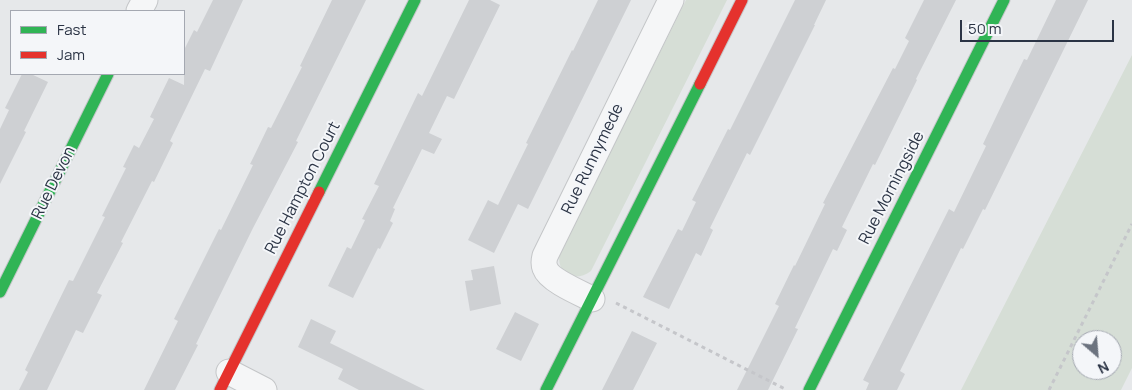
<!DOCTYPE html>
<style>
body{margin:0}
#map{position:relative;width:1132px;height:390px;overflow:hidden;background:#e6e8ea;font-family:Manrope,sans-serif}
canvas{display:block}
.legend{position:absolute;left:10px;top:10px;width:175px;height:65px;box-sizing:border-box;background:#f4f6f9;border:1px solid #a4a8b1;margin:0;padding:6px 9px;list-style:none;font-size:15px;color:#2b3445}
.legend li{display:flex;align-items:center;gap:10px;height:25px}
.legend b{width:25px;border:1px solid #a4a8b1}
.north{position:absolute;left:1072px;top:330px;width:50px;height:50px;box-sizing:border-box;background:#f4f6f9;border:1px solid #a4a8b1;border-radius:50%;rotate:153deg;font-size:14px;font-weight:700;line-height:20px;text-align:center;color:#2b3445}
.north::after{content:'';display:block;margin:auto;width:18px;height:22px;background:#6c737f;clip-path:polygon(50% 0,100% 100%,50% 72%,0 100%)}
.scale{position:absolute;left:960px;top:20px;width:154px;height:22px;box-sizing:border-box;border:2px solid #2b3445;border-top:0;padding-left:6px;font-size:15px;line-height:18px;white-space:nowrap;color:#2b3445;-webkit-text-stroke:4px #f4f6f9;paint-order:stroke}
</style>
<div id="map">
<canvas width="1132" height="390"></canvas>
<ul class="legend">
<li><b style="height:6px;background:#30b455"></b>Fast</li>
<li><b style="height:6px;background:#e5322d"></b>Jam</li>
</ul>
<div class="north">N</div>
<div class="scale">50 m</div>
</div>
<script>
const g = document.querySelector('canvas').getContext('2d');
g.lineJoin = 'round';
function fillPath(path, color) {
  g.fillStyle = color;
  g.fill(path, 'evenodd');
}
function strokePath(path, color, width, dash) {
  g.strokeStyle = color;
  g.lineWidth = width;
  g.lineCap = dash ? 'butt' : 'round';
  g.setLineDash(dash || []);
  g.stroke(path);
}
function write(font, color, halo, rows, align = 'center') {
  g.font = font + ' Manrope,sans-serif';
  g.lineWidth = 4;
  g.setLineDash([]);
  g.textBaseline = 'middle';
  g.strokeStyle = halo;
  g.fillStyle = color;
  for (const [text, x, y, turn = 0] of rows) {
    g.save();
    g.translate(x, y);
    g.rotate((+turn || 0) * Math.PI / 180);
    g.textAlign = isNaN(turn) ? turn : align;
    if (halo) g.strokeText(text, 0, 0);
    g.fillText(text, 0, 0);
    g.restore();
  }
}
fillPath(new Path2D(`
 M686,0H727L591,271C574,284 555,273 560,252Z
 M1132,55V368L1121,390H961ZM1082,340H1112V370H1082Z`), '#d6ded6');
fillPath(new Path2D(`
 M213,0H243L210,71L205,69L170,141L173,143L154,182L152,181L121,242L123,243L97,293L102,295L83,333L76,330L47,390H19L28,372L25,370L43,333L69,280L73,281L105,217L102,216L126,168L123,167L134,145L139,148L154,119L150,117L169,78L184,85V50L194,30L197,32Z
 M332,0H366L296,141L298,142L253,228L196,344L198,345L175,390H144L178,321L174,319L219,229L221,230L253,165L250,164L255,154L268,127L271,128L302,67L300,66Z
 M469,0H490L500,5L454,99L447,96L429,133L442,139L434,154L422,149L393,208L395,209L390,221L393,223L380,249L378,248L353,298L328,286L347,247L351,249L365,220L362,219L379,186L374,184L418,93L422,96Z
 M598,0H631L528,209L518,204L494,253L468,240L488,200L498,205L528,144L526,143L572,50L573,51Z
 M795,0H826L814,25H815L750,155L747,153L710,228L713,230L701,256L696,253L669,309L643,297L678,229L682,231L696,202L692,200L728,129L730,130Z
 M924,0H956L916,79L917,80L875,165L873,164L842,227L847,230L837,251L833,249L819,278L795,328L798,329L768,390H737L779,306L775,304L794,265L795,266L825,204L823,203L893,68L895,69L909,41L905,38Z
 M1056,0H1088L985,210L983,209L963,249L961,248L900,371L905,374L897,390H866L869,383L863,380L949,209L954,212L986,146L983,144L1007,94L1024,59L1027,60Z
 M22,74H31L48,82L24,131L26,132L0,184V129L9,110L5,108Z
 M494,266L501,304L470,311L465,281L473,280L471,270Z
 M515,312L539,324L521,361L496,349Z
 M311,319L336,331L330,343L425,390H359L338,379L343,369L298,347Z
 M632,331L657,343L633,390H602Z`), '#ced0d3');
const street = new Path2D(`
 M139,11L145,0
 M592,299C580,293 549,280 545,268C543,263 544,260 545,256L671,0
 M229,372L264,390`);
const fast = new Path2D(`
 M319,192L415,0
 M0,292L108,74
 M546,390L700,84
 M809,390L1004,0`);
const jam = new Path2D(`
 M700,84L742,0
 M220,390L319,192`);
strokePath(street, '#c4c6c8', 27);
strokePath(fast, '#c4c6c8', 13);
strokePath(jam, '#c4c6c8', 13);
strokePath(new Path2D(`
 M616,303L787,390
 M1049,390L1132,224`), '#c5c6ca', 3, [4, 4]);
strokePath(street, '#f5f6f7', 25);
strokePath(fast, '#30b455', 11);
strokePath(jam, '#e5322d', 11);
write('16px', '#2b3445', '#f4f6f9', [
 ["Rue Runnymede",593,159,-64],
 ["Rue Devon",54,183,-64],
 ["Rue Hampton Court",303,188,-63],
 ["Rue Morningside",892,188,-63]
]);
</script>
